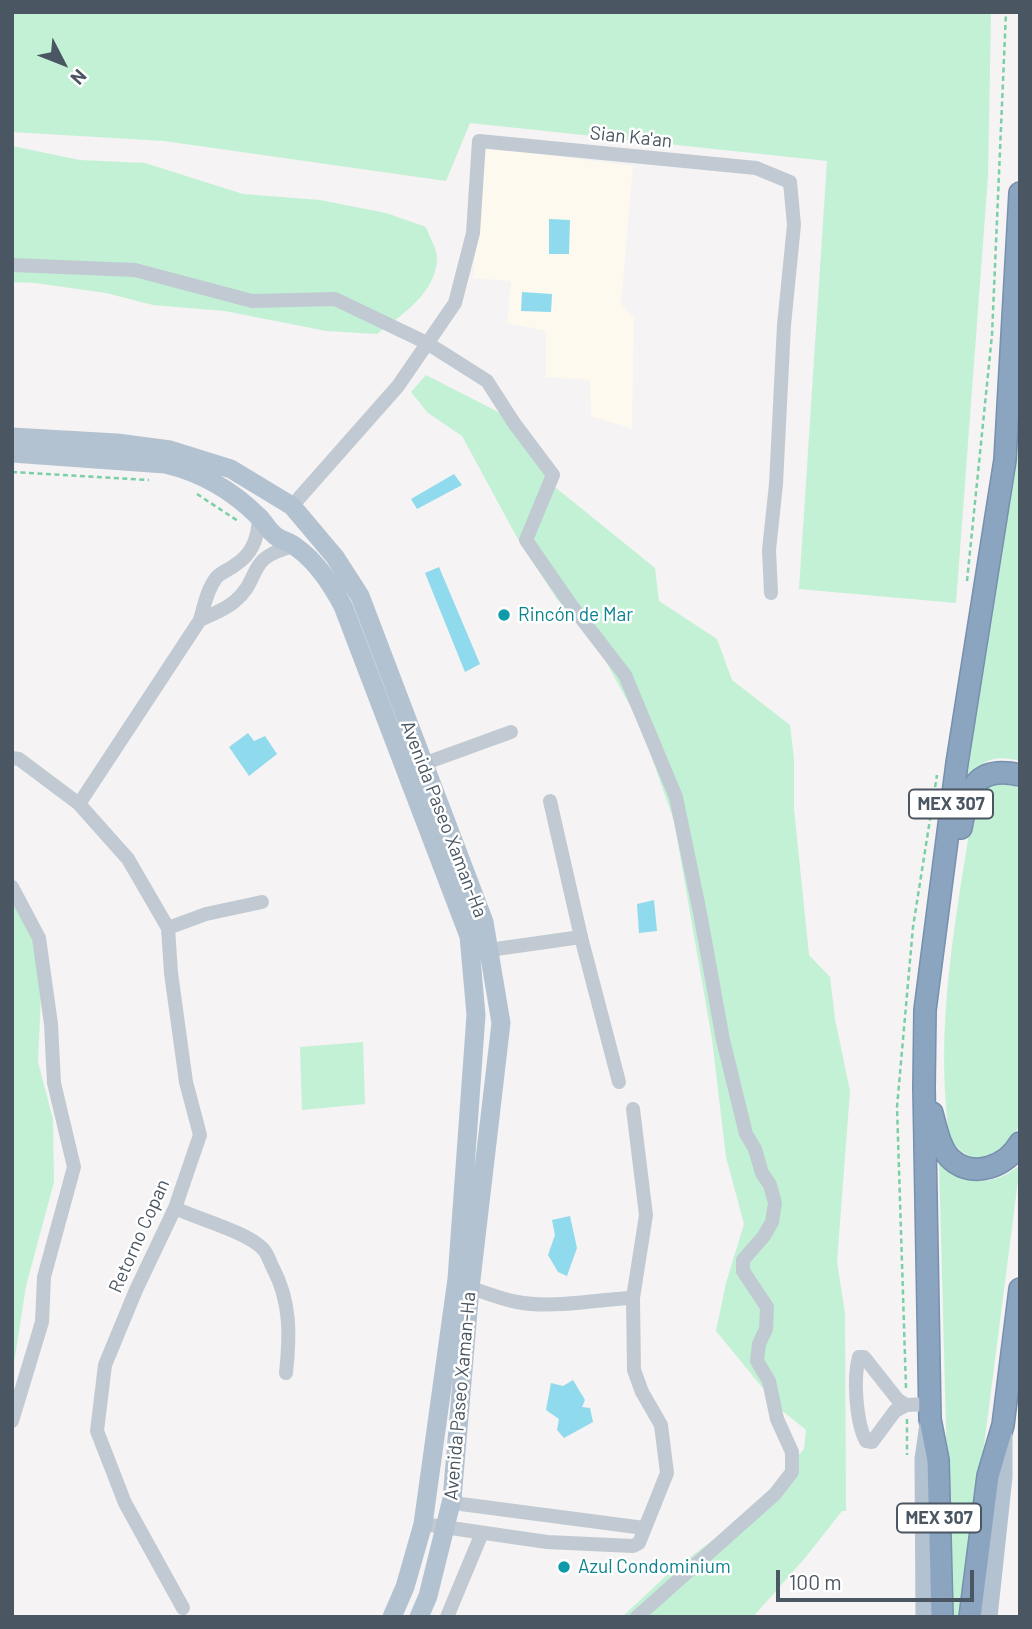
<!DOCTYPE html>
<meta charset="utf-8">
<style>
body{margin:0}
#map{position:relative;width:1032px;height:1629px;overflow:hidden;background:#f5f3f3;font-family:Barlow,sans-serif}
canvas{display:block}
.frame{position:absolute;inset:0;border:14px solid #4a5661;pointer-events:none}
.north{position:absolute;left:28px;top:28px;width:70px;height:70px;-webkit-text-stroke:5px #fff;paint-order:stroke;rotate:132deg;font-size:19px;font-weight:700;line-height:28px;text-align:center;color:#4a5661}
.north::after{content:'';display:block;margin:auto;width:24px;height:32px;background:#4a5661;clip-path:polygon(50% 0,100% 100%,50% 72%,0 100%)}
.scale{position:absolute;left:776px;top:1570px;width:198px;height:32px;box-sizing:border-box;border:4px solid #4a5661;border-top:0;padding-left:9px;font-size:21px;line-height:24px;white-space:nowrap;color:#4a5661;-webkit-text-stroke:5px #fff;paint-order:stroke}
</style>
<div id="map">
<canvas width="1032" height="1629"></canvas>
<div class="frame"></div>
<div class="north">N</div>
<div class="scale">100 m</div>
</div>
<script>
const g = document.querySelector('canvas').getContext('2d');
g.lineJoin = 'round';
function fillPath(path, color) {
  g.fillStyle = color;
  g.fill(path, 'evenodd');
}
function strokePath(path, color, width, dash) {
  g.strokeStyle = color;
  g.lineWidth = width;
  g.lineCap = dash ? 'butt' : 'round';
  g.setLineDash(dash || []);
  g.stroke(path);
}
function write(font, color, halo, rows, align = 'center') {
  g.font = font + ' Barlow,sans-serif';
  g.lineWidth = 5;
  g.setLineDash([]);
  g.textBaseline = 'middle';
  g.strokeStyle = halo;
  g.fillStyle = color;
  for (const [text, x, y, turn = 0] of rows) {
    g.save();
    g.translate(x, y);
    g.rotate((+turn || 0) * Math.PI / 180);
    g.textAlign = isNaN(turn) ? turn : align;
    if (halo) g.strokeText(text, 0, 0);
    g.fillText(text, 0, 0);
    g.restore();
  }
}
fillPath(new Path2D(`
 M486,147L633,166L621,304L634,318L632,429L591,416L590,380L546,377V331L507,323L511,281L473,278Z`), '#fdf9ef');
fillPath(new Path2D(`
 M12,12H991L988,176L956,603L799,589L827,161L470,123L446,181L164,141L12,132Z
 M12,146L80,160L145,163L243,194L320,200L386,213L426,227C429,236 437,249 437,258C436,294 402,314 377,334L326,331L225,311L153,305L106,293L35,283L12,282Z
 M1020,374V761C991,753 978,762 964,787Z
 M426,375L506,416L550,483L655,568L659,601L717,639L732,680L790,725L794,759V809L809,955L830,977L835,1019L850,1091L837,1262L845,1313L846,1511H842L805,1558L753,1617H622L668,1574L725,1531L759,1502L804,1449L806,1430L780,1409L716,1331L726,1283L744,1224L726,1157L712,1039L674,821L640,724L599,649L557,599L520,543L462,436L428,413L411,392Z
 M997,782H1009L1020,789V1119C1016,1143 994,1170 969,1156C962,1152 953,1145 950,1138C947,1129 947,1115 946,1106C938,1006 958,906 973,808L984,789Z
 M12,881L31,926L41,996L38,1062L53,1119L54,1182L26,1286L12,1376Z
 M363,1042L365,1104L302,1110L300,1047Z
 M939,1161C965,1184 991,1189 1020,1165L962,1617H951Z`), '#c3f1d5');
fillPath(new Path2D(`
 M549,219L570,220L569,254H549Z
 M522,292L552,294L551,312L521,311Z
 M454,474L462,485L417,509L411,499Z
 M439,567L480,664L465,672L425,573Z
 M248,733L254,741L265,736L277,754L249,776L229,747Z
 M654,900L657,931L639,933L637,904Z
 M570,1216L577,1248L567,1276L558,1272L548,1255L555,1235L552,1220Z
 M573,1380L585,1400L582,1407L590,1408L593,1422L564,1438L557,1430L559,1419L546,1410L551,1383L563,1386Z`), '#90daee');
const highway = new Path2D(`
 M961,828C968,789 975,765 1020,775
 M932,1113C936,1128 940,1150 952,1160C974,1179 1007,1166 1020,1143
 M942,1617L938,1460L930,1419L924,1088L925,1010L957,763L1005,460L1020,193
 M970,1617L988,1476L1003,1425L1020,1289`);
strokePath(highway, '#7690ad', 24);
strokePath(new Path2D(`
 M12,472L149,480
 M197,494L238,521
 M967,581L992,335L1006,12
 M906,1388L897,1107L913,927L937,775
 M907,1419V1455`), '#7ad0a6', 2.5, [5, 3.5]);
strokePath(new Path2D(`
 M12,265L135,270L252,301L335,299L427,343L487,381L514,423L553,475L526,540L571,605L625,675L676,797L700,913L723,1040L746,1134L755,1149L762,1173L770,1185L775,1203L772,1222L764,1236L743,1260V1271L767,1307L766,1329L759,1344L757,1361L769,1381L777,1419L792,1452V1472L775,1494L637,1617
 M292,506L398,386L455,303L473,233L479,141L756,168L790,182L794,225L784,325L776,484L769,550L771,593
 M200,620C211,615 224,610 234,602C264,577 243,558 295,546
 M12,758L19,759L79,804L128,859L168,928L171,973L186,1082L200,1135L175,1208L136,1290L105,1365L97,1431L125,1503L183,1608
 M423,764L511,732
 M550,801L581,937L619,1082
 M79,804L200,620C204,606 207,590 216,578C221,572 229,570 235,565C253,554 258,537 259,517
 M12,887L39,938L51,1024L54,1083L74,1167L44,1277L42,1322L12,1421
 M168,928L206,914L262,902
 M489,950L581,937
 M175,1208C198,1219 247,1232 263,1249C268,1254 270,1263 273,1268C291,1302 290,1336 286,1373
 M470,1288C485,1292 501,1299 517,1302C555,1309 595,1299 633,1298
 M906,1405L895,1411L872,1442L866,1441C856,1422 853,1378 859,1357H864L898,1400L906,1405L930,1404
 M452,1499L461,1504L644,1528
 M423,1524L547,1542L633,1546L639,1543L667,1473L661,1425L642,1392L634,1370L633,1298L646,1215L633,1109
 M447,1617L482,1533`), '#c1cad2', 14);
strokePath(new Path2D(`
 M12,437L117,443L170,450L231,469L292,506L335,557L360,596L484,922L501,1023L470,1288L452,1499L428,1596L419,1617
 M12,453L165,464C200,472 233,491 259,517C265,523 269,532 277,537C283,541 290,542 296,547C317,562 331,584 343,606L469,936L476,1015L457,1279L423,1524L405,1587L392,1617
 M925,1617L924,1459L929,1424
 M988,1617L1003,1477V1437`), '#b3c2d1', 19);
strokePath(highway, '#8ba5c1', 21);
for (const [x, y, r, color] of [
 [504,615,7,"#0f9aa8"],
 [564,1567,7,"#0f9aa8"]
]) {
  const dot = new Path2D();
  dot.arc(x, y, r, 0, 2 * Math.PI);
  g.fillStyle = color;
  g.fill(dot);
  strokePath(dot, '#fff', 2.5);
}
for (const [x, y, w] of [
 [951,804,84],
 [939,1518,84]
]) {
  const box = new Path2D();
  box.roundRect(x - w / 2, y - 14.5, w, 29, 5);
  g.fillStyle = '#fff';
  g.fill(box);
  strokePath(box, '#4a5661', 2);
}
write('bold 18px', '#4a5661', null, [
 ["MEX 307",951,804],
 ["MEX 307",939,1518]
]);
write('19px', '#4a5661', '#fff', [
 ["Sian Ka'an",631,137,6],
 ["Avenida Paseo Xaman-Ha",444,819,69],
 ["Retorno Copan",139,1236,-66],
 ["Avenida Paseo Xaman-Ha",460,1396,-85]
]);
write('19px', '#0d838f', '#fff', [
 ["Rincón de Mar",518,615],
 ["Azul Condominium",578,1567]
], 'left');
</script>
